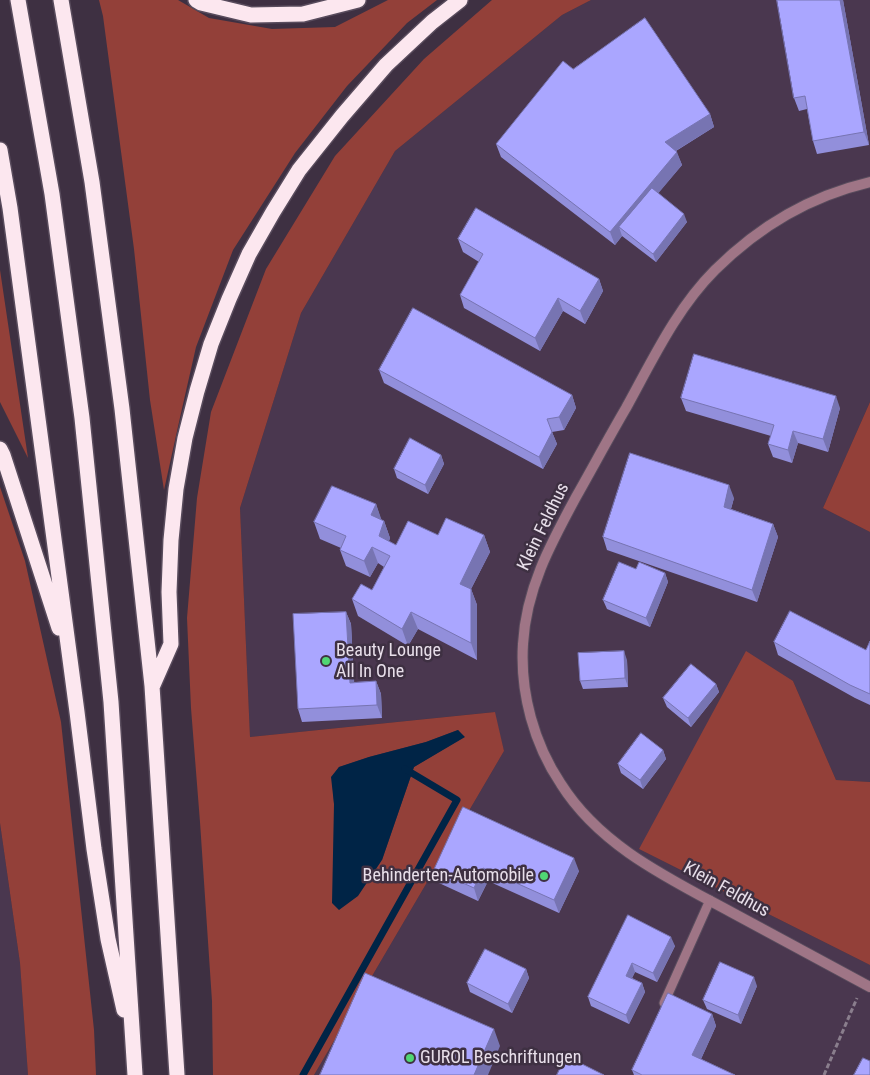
<!DOCTYPE html>
<style>
body{margin:0}
canvas{display:block;background:#3e3042}
</style>
<canvas width="870" height="1075"></canvas>
<script>
const g = document.querySelector('canvas').getContext('2d');
g.lineJoin = 'round';
function fillPath(path, color) {
  g.fillStyle = color;
  g.fill(path, 'evenodd');
}
function strokePath(path, color, width, dash) {
  g.strokeStyle = color;
  g.lineWidth = width;
  g.lineCap = dash ? 'butt' : 'round';
  g.setLineDash(dash || []);
  g.stroke(path);
}
function write(font, color, halo, rows, align = 'center') {
  g.font = font + ' "Roboto Condensed",sans-serif';
  g.lineWidth = 5;
  g.setLineDash([]);
  g.textBaseline = 'middle';
  g.strokeStyle = halo;
  g.fillStyle = color;
  for (const [text, x, y, turn = 0] of rows) {
    g.save();
    g.translate(x, y);
    g.rotate((+turn || 0) * Math.PI / 180);
    g.textAlign = isNaN(turn) ? turn : align;
    if (halo) g.strokeText(text, 0, 0);
    g.fillText(text, 0, 0);
    g.restore();
  }
}
fillPath(new Path2D(`
 M591,0H870V402L823,508L870,532V782L836,780L793,681L639,849L870,965V1075H314L504,751L494,712L250,737L240,508L301,313L395,151L562,15Z
 M0,823L20,963L28,1075H0Z`), '#4a374f');
fillPath(new Path2D(`
 M99,0H178L209,18L272,29L335,27L388,0H437L407,23L347,86L295,153L233,250L196,347L181,413L164,490L150,400L134,249L103,16Z
 M492,0H591L562,15L395,151L301,313L240,508L250,737L495,712L504,751L314,1075H213L212,1001L200,822L191,708L187,618L197,498L211,412L266,269L335,156L424,59ZM458,730L464,737L414,767L382,860L334,804L332,777L339,767L369,757L426,742Z
 M0,270L28,458L0,402Z
 M870,402V532L823,508Z
 M0,487L25,561L61,722L94,1030L96,1075H28L20,963L0,823Z
 M746,651L793,681L836,780L870,782V965L639,849Z`), '#934039');
fillPath(new Path2D(`
 M458,730L465,737L414,767L382,860L358,896L339,910L332,903L334,804L331,777L339,767L369,757L426,742Z`), '#002446');
strokePath(new Path2D(`
 M303,1075L457,800L405,769`), '#002446', 7);
const service = new Path2D(`
 M664,1003L710,900`);
const minor = new Path2D(`
 M870,182C810,196 758,227 715,270C676,309 652,361 626,408C609,437 593,467 576,497C550,545 526,589 523,644C520,693 534,744 561,784C600,846 668,878 731,912C777,937 824,962 870,987`);
const motorway = new Path2D(`
 M18,0L52,194L82,418L111,702L135,1075
 M61,0L92,182L122,409L152,686L177,1075
 M196,0L201,3L251,15L303,14L358,0
 M0,150L10,208L77,712L94,849L108,939L124,1010
 M0,449L3,455L59,628
 M153,685L171,644L169,592L171,540L176,489L185,438L197,391L211,344L229,299L249,254L273,212L299,170L342,116L386,65L432,22L460,0`);
strokePath(service, '#594c5d', 11);
strokePath(minor, '#594c5d', 12);
strokePath(motorway, '#594c5d', 18);
strokePath(new Path2D(`
 M824,1075L857,998`), '#8a7e8d', 3, [5, 2.5]);
strokePath(service, '#9f7586', 9);
strokePath(minor, '#9f7586', 10);
strokePath(motorway, '#fce7ef', 15);
fillPath(new Path2D(`
 M843,0L869,145L817,154L813,141L807,109L799,111L794,98Z
 M573,69L710,114L714,127L676,151L682,165L658,193L687,222L656,262L622,236L615,245L501,157L496,144Z
 M458,239L599,279L603,291L585,324L563,311L540,351L464,308L460,295L479,262L463,252Z
 M379,370L572,395L576,408L564,430L552,432L557,444L543,469L384,383Z
 M681,398L840,408L828,452L798,443L792,463L773,457L768,444L771,436L686,411Z
 M441,455L444,464L428,494L397,478L394,469Z
 M734,498L731,509L773,524L778,537L757,602L607,550L603,537Z
 M376,504L381,520L384,521L390,538L389,541L396,545L438,535H484L490,552L471,589L477,605V660L418,629L408,646L358,616L352,599L372,590L384,567L378,563L370,577L346,566L340,550L341,548L320,539L314,522Z
 M665,573L668,582L650,627L607,609L603,600Z
 M346,612L351,624L354,682L376,681L381,694L382,718L302,722L298,709Z
 M870,641V705L855,698L778,655L774,642L866,650Z
 M627,660L628,687L583,689L580,681Z
 M716,684L719,692L691,727L667,707L663,698Z
 M663,750L666,759L643,789L621,773L618,764Z
 M463,807L579,871L559,913L488,881L478,901L439,883L434,870Z
 M628,915L675,946L657,982L635,972L632,978L642,983L645,992L629,1024L591,1006L588,997Z
 M526,969L529,978L512,1013L470,992L467,983Z
 M757,986L741,1024L707,1009L703,1000Z
 M712,1014L716,1026L701,1059L735,1075H634L632,1070Z`), '#928fdb');
fillPath(new Path2D(`
 M840,0H843L869,145L864,132Z
 M710,114L714,127L669,155L665,142Z
 M677,152L682,165L626,232L619,227L622,236L615,245L610,232Z
 M684,214L687,222L656,262L653,254Z
 M599,279L603,291L585,324L580,311Z
 M558,298L563,311L540,351L535,338Z
 M572,395L576,408L564,430L559,417Z
 M836,396L840,408L828,452L823,439Z
 M793,431L798,443L792,463L788,450Z
 M552,432L557,444L543,469L539,457Z
 M441,455L444,464L428,494L425,485Z
 M729,485L734,498L728,519L724,507Z
 M376,504L382,521L371,515Z
 M384,521L390,538L385,553L379,536Z
 M773,524L778,537L757,602L752,590Z
 M484,535L490,552L471,589L477,605V660L471,643L460,584Z
 M372,547L378,563L370,577L364,561Z
 M665,573L668,582L650,627L646,618Z
 M346,612L351,624L355,696L350,683Z
 M411,612L418,629L408,646L402,629Z
 M624,651L627,660L628,687L625,678Z
 M376,681L381,694L382,718L377,705Z
 M716,684L719,692L691,727L688,718Z
 M663,750L666,759L643,789L640,780Z
 M574,858L579,871L559,913L554,900Z
 M483,868L488,881L478,901L474,888Z
 M671,937L675,946L657,982L653,973Z
 M632,963L635,972L629,984L626,976Z
 M526,969L529,978L512,1013L508,1004Z
 M754,977L757,986L741,1024L738,1015Z
 M642,983L645,992L629,1024L626,1015Z
 M712,1014L716,1026L697,1068L692,1055Z
 M494,1029L500,1046L488,1075H474Z`), '#7774b2');
const building = new Path2D(`
 M777,0H840L864,132L813,141L805,96L794,98Z
 M645,18L710,114L665,142L677,152L610,232L496,144L563,61L573,69Z
 M652,188L684,214L653,254L619,227Z
 M476,208L599,279L580,311L558,298L535,338L460,295L483,254L458,239Z
 M413,308L572,395L559,417L547,419L552,432L539,457L379,370Z
 M694,354L836,396L823,439L793,431L788,450L768,444L774,425L681,398Z
 M410,438L441,455L425,485L394,469Z
 M630,453L729,485L724,507L773,524L752,590L603,537Z
 M332,486L376,504L371,515L384,521L379,536L396,545L408,521L438,535L446,518L484,535L460,584L471,589V643L411,612L402,629L352,599L361,584L372,590L390,556L372,547L364,561L340,550L346,536L314,522Z
 M619,562L636,569L639,562L665,573L646,618L603,600Z
 M790,611L866,650L870,641V694L850,685L774,642Z
 M346,612L350,683L376,681L377,705L298,709L293,614Z
 M624,651L625,678L580,681L578,653Z
 M691,664L716,684L688,718L663,698Z
 M641,733L663,750L640,780L618,764Z
 M463,807L574,858L554,900L483,868L474,888L434,870Z
 M628,915L671,937L653,973L632,963L626,976L642,983L626,1015L588,997Z
 M485,949L526,969L508,1004L467,983Z
 M720,962L754,977L738,1015L703,1000Z
 M365,973L494,1029L474,1075H320Z
 M668,993L712,1014L692,1055L735,1075H642L632,1070Z
 M566,1056L604,1075H557Z
 M863,1058L870,1061V1075H854Z`);
fillPath(building, '#aaa6ff');
strokePath(building, '#7774b2', 1);
for (const [x, y, r, color] of [
 [326,661,5,"#50d674"],
 [544,876,5,"#50d674"],
 [410,1058,5,"#50d674"]
]) {
  const dot = new Path2D();
  dot.arc(x, y, r, 0, 2 * Math.PI);
  g.fillStyle = color;
  g.fill(dot);
  strokePath(dot, '#3e3042', 2);
}
write('18px', '#e8dfea', '#3e3042', [
 ["Klein Feldhus",544,527,-64],
 ["Klein Feldhus",726,890,29]
]);
write('18px', '#e8dfea', '#3e3042', [
 ["Beauty Lounge",336,651],
 ["All In One",336,672],
 ["Behinderten-Automobile",534,876,"right"],
 ["GUROL Beschriftungen",420,1058]
], 'left');
</script>
